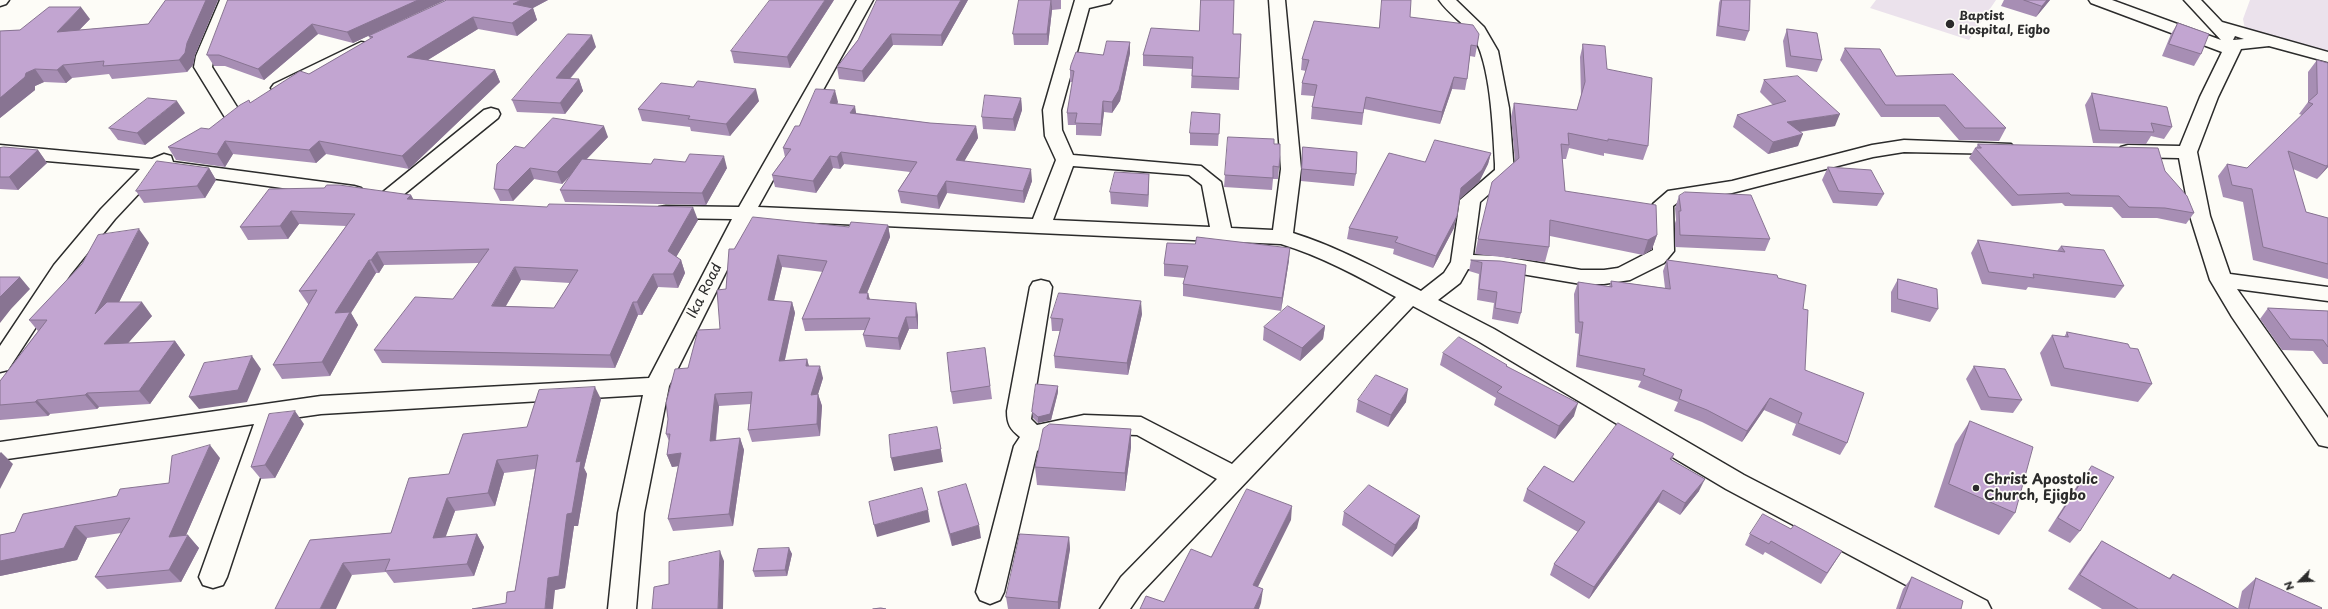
<!DOCTYPE html>
<style>
body{margin:0}
#map{position:relative;width:2328px;height:609px;overflow:hidden;background:#fdfcf7;font-family:"Playpen Sans",sans-serif}
canvas{display:block}
.north{position:absolute;left:2280px;top:561px;width:40px;height:40px;-webkit-text-stroke:3px #fdfcf7;paint-order:stroke;rotate:246deg;font-size:11px;font-weight:700;line-height:16px;text-align:center;color:#2b2b2b}
.north::after{content:'';display:block;margin:auto;width:14px;height:18px;background:#2b2b2b;clip-path:polygon(50% 0,100% 100%,50% 72%,0 100%)}
</style>
<div id="map">
<canvas width="2328" height="609"></canvas>
<div class="north">N</div>
</div>
<script>
const g = document.querySelector('canvas').getContext('2d');
g.lineJoin = 'round';
function fillPath(path, color) {
  g.fillStyle = color;
  g.fill(path, 'evenodd');
}
function strokePath(path, color, width, dash) {
  g.strokeStyle = color;
  g.lineWidth = width;
  g.lineCap = dash ? 'butt' : 'round';
  g.setLineDash(dash || []);
  g.stroke(path);
}
function write(font, color, halo, rows, align = 'center') {
  g.font = font + ' "Playpen Sans",sans-serif';
  g.lineWidth = 3.5;
  g.setLineDash([]);
  g.textBaseline = 'middle';
  g.strokeStyle = halo;
  g.fillStyle = color;
  for (const [text, x, y, turn = 0] of rows) {
    g.save();
    g.translate(x, y);
    g.rotate((+turn || 0) * Math.PI / 180);
    g.textAlign = isNaN(turn) ? turn : align;
    if (halo) g.strokeText(text, 0, 0);
    g.fillText(text, 0, 0);
    g.restore();
  }
}
fillPath(new Path2D(`
 M1876,0H1996L1969,40L1870,8Z
 M2250,0H2328V53L2245,29L2243,19Z`), '#ebe2ec');
const minor = new Path2D(`
 M0,0H9L6,4L0,6Z
 M220,0H236L214,56L212,67L242,115L240,119H226L194,67L196,56Z
 M857,0H873L758,207L1033,219L1056,160L1045,136L1043,110L1075,0H1112L1110,3L1089,8L1061,110L1062,130L1073,155L1201,166L1221,182L1231,228L1273,230L1281,169L1269,0H1285L1301,169L1293,233C1338,247 1379,270 1421,291L1444,273L1451,262L1460,200L1495,170V164C1493,130 1491,59 1471,33C1461,21 1448,13 1439,0H1456L1484,27L1498,51L1509,108L1514,172L1480,202L1473,255L1498,256L1581,270H1604L1618,268L1653,250V204L1668,191L1732,181L1872,145L1904,140L2011,144L2014,148L2011,152L2004,154L1904,152L1873,157L1732,193L1681,200L1673,206L1674,251L1664,263L1630,280L1604,284H1581L1498,270L1468,269L1460,283L1438,300L1494,329L1744,475L1987,601L1991,609H1951L1726,489L1478,341L1413,306L1141,593L1130,609H1100L1121,577L1217,479L1137,435L1084,433L1053,439L1037,451L1004,592L1000,600L990,604L980,600L976,592L1014,446L1020,437C1010,429 1007,424 1007,411L1030,287L1033,282L1041,280L1049,282L1052,287L1031,419L1037,425L1084,415L1141,417L1232,464L1396,297C1359,277 1321,256 1281,244L752,220L669,386L644,513L636,609H608L618,513L643,395L321,414L279,420L227,577L223,585L213,588L203,585L199,577L254,424L0,460V442L321,396L649,378L732,219L666,218L659,217L656,212L659,207L666,206L739,207ZM1073,166L1189,175L1202,185L1210,227L1053,220Z
 M2089,0H2112L2221,40L2184,0H2201L2222,22L2328,52V62L2269,46L2241,49L2218,97L2197,152L2210,216L2230,274L2328,287V301L2237,289L2328,418V447L2319,445L2232,317L2210,280L2190,216L2179,158L2128,157L2121,155L2118,151L2121,147L2128,145L2180,146L2200,97L2222,52L2091,3ZM2235,36L2244,39L2233,40Z
 M361,42L367,43L370,47L367,51L286,92H274L271,88L274,84Z
 M491,108L498,110L500,114L498,118L397,200L390,202L383,200L380,196L383,192L484,110Z
 M0,145L152,159L164,154L171,156L173,162L354,186L361,188L364,192L361,196L354,198L160,171L115,219L70,275L8,370L0,372V346L54,265L101,209L140,169L0,157Z`);
strokePath(minor, '#2b2b2b', 3);
fillPath(minor, '#fdfcf7');
fillPath(new Path2D(`
 M166,0H218L195,55L193,65L187,72L112,79L109,74L72,78L66,83L44,82L35,86V90L0,118V31L20,30L90,19L79,30L148,24Z
 M228,0H445L353,43L318,34L264,80L225,66H214L207,55Z
 M447,0H548L533,8L537,20L517,36L478,29L428,60L495,70L500,82L409,169L326,154L316,163L233,154L225,167L176,160L168,147L209,129L250,103L309,74L370,39L369,36Z
 M834,0L790,68L734,63L731,51Z
 M968,0L942,46L893,45L864,82L839,79L837,67L858,40Z
 M1019,0H1061V9L1052,10L1048,45H1014L1013,34Z
 M1720,0H1750L1749,31L1745,41L1716,36L1719,3Z
 M2004,0H2050L2036,17L2001,6Z
 M1410,17L1477,46L1475,57L1470,56L1467,79L1465,90L1452,89L1440,124L1364,109L1362,125L1311,119L1312,107L1314,96L1301,95L1302,83L1306,71L1301,70L1302,59Z
 M2178,23L2201,54L2194,66L2162,56L2171,34Z
 M1787,29L1822,60L1817,72L1786,67L1783,41Z
 M1233,34H1241L1239,90L1191,88L1192,69L1143,66V55Z
 M1130,42V53L1120,101L1112,113L1104,112L1101,136L1076,135V125H1068L1067,113L1073,82H1070V70Z
 M1583,44L1607,69L1648,146L1643,160L1604,153V156L1569,148L1566,159H1562L1565,191L1657,235L1652,249L1643,255L1550,236L1549,247L1545,262L1475,254L1478,239L1515,161L1511,117L1514,103L1577,110L1581,96L1580,57Z
 M596,47L570,79H579L583,91L565,114L517,112L512,100Z
 M1845,48L1896,76L2006,128L1999,141L1959,140L1939,117H1881L1840,60Z
 M2317,60L2328,167L2317,179L2293,169L2306,212L2328,218V279L2253,260L2243,202L2223,197L2218,176L2227,164L2247,168L2302,115L2299,114L2308,102V72Z
 M1764,80L1835,126L1800,132L1798,146L1768,154L1733,127L1737,115L1773,105L1760,92Z
 M2092,93L2172,127L2164,139L2151,136L2146,144L2093,143L2085,105Z
 M1021,98L1022,110L1015,131L983,129L982,117Z
 M759,101L730,136L691,131L690,127L642,121L638,109Z
 M838,102L837,104L856,113L930,123L976,126L978,138L964,161L1032,181L1024,203L947,193L939,209L901,203L898,191L910,172L844,164L840,169L833,168L816,193L775,187L772,175L785,157L783,148L799,126Z
 M185,113L145,145L118,140L109,128Z
 M1220,114L1218,146L1190,145V133Z
 M608,137L586,160L651,164L727,168L706,205L565,202L560,190L572,174L562,184L534,179L513,201H500L494,189L524,148Z
 M1274,144L1280,157L1278,179H1273L1272,190L1224,187L1225,175Z
 M1978,144L2165,171L2194,213L2186,224L2157,218H2122L2112,207L2065,206L2062,203L2012,206L1969,158L1975,148H1976Z
 M1303,147L1356,174L1354,186L1301,181L1302,159Z
 M0,148L38,150L47,163L18,190L0,189Z
 M1491,153L1488,164L1479,182L1459,199L1454,228L1433,268L1393,254L1394,249L1347,239L1349,228L1425,162Z
 M1828,167L1884,194L1877,206L1833,203L1822,180Z
 M209,168L216,180L205,198L144,203L136,191Z
 M1149,174L1148,207L1111,204L1110,192Z
 M324,188L411,195L413,199L698,220L676,257L681,260L685,273L678,288L658,287L642,315H638L615,368L382,363L374,350L453,299L479,263L384,265L379,273H376L351,313L358,325L330,376L282,379L273,365L309,304H308L299,291L346,226L299,224L288,239L248,240L240,227ZM521,280L570,283L554,308L506,306Z
 M1679,196L1770,239L1765,251L1675,247V223L1676,220L1675,208Z
 M888,225L890,237L867,293H868L870,300L918,315V329H909L900,350L866,347L863,335L865,330L805,331L802,319L823,272L782,267L774,301L792,302L795,313L785,360L807,359L809,366L823,378L818,394L822,406L820,436L752,442L748,430L751,404L719,406L716,441L740,438L744,450L733,526L673,531L668,519L678,466L672,467L667,455L669,441L666,434L688,368L720,329L726,289L734,249L849,227Z
 M1978,240L2057,251L2061,246L2124,286L2115,298L2028,287L2026,290L1982,284L1971,253Z
 M149,243L119,302L152,316L128,343L175,341L185,355L150,404L99,407L97,409L50,414L48,416L0,420V381L38,331L29,320Z
 M1289,260L1281,311L1183,296V284L1185,278L1164,276V264Z
 M1471,260L1500,261L1521,313L1518,324L1492,319L1494,303L1477,300L1479,274L1469,271Z
 M1667,260L1778,278L1803,309L1805,370L1847,443L1840,455L1792,435L1796,424L1764,410L1742,442L1702,422L1674,411L1678,402L1638,387L1641,381L1576,367L1579,334L1575,333L1574,294L1578,282L1609,287L1611,281L1665,288L1663,271Z
 M1898,279L1938,309L1930,322L1891,312V292Z
 M2268,308L2328,311V364H2323L2313,351L2282,350L2260,319Z
 M1142,314L1128,375L1055,368L1054,356L1060,331H1052L1051,318Z
 M1325,326L1323,339L1300,361L1263,340L1264,327Z
 M2067,332L2130,348L2152,384L2138,402L2051,386L2040,353L2052,335L2064,337Z
 M985,348L992,399L953,404L951,392Z
 M1443,353L1507,366L1574,416L1555,439L1494,405L1496,398L1440,365Z
 M1974,366L2022,400L2013,413L1981,410L1966,379Z
 M1058,392L1051,420L1038,423L1033,418L1032,412Z
 M601,399L584,468L587,474L578,526H574L565,588L555,590L506,603L515,591L535,469L504,473L495,506L455,511L445,537L477,534L484,547L474,576L394,583L386,572L352,575L310,540L391,533L449,474L527,427Z
 M1358,400L1406,402L1388,427L1356,412Z
 M1970,421L2015,513L1999,535L1934,507L1955,444Z
 M304,424L275,478L261,479L251,467Z
 M1131,429V447L1125,491L1037,485L1035,467Z
 M1674,454L1672,460L1699,491L1680,515L1658,502L1589,599L1550,575L1554,564L1578,532L1523,501L1527,489L1573,482Z
 M220,458L186,535L199,548L181,582L107,589L95,577L121,533L87,538L77,560L0,576V535L15,532L117,496L169,483Z
 M2092,466L2080,531L2070,543L2048,531L2082,478Z
 M938,492L981,538L952,546L940,504Z
 M1344,512L1417,528L1392,557L1342,525Z
 M1791,529L1842,551L1821,584L1765,552L1763,555L1745,545L1750,534Z
 M1069,537L1070,549L1060,609H1008L1006,597Z
 M2102,541L2169,578L2173,574L2238,609H2102L2068,589L2091,555Z
 M789,548L792,554L787,576L755,577L753,571Z
 M1912,577L1961,609H1896L1903,589Z
 M2256,578L2321,609H2238L2242,591Z`), '#a78eb4');
fillPath(new Path2D(`
 M206,0H218L195,55L193,65L187,72L179,60Z
 M418,0H445L353,43L347,32Z
 M521,0H548L533,8L537,20L517,36L512,23L513,4Z
 M825,0H834L790,68L787,57Z
 M961,0H968L942,46L941,35Z
 M1052,0V10L1048,45L1047,34Z
 M2047,0H2050L2036,17L2042,6Z
 M81,7L90,19L65,45L57,32Z
 M473,17L478,29L413,69L407,57Z
 M312,24L318,34L264,80L258,69Z
 M891,34L893,45L864,82L862,71Z
 M592,35L596,47L560,90L556,78Z
 M1130,42V53L1120,101L1112,113V102Z
 M63,65L72,78L66,83L57,70Z
 M35,69L44,82L35,86V90L0,118V98L26,73Z
 M495,70L500,82L409,169L402,156Z
 M1454,77L1452,89L1440,124L1442,112Z
 M579,79L583,91L565,114L560,103Z
 M756,89L759,101L730,136L726,124Z
 M835,90L838,102L832,115L830,103Z
 M1021,98L1022,110L1015,131L1013,119Z
 M177,101L185,113L145,145L137,133Z
 M1103,101L1104,112L1101,136V124Z
 M855,106L857,118L850,113Z
 M1840,114L1835,126L1782,134L1787,122Z
 M604,126L608,137L562,184L557,172Z
 M976,126L978,138L958,172L956,160Z
 M1803,134L1798,146L1768,154L1773,142Z
 M225,141L233,154L225,167L217,154Z
 M319,141L326,154L316,163L309,150Z
 M38,150L47,163L18,190L9,177Z
 M841,152L844,164L840,169L837,157Z
 M1491,153L1488,164L1479,182L1459,200L1461,188Z
 M724,156L727,168L706,205L702,193Z
 M830,156L833,168L816,193L813,181Z
 M2328,165V167L2317,179Z
 M209,168L216,180L205,198L197,186Z
 M530,168L534,179L513,201L508,190Z
 M1031,169L1032,181L1024,203L1023,191Z
 M1149,174V187L1148,207V195Z
 M946,181L947,193L939,209L937,196Z
 M411,195L418,208L407,199Z
 M693,207L698,220L672,264L668,251Z
 M291,211L299,224L288,239L280,226Z
 M1457,216L1454,228L1433,268L1436,256Z
 M888,225L890,237L862,305L859,293Z
 M139,229L149,243L106,328L95,314Z
 M1657,235L1652,249L1643,255L1648,240Z
 M1290,248L1289,260L1281,311L1282,298Z
 M377,252L384,265L379,273L371,260Z
 M778,255L782,267L771,312L768,300Z
 M369,260L376,273L351,313L358,325L330,376L322,362L335,313Z
 M681,260L685,273L678,288L673,274Z
 M515,267L521,280L498,319L492,306Z
 M653,274L658,287L642,315L637,302Z
 M20,277L30,289L11,309L0,323V297Z
 M868,293L871,304L867,299Z
 M1141,301L1142,314L1128,375L1127,363Z
 M142,302L152,316L115,358L104,344Z
 M633,302L638,315L615,368L610,355Z
 M792,302L795,313L782,372L779,361Z
 M916,303L918,315V329L916,317Z
 M906,317L909,329L900,350L898,338Z
 M1325,326L1323,339L1300,361L1302,348Z
 M175,341L185,355L150,404L139,391Z
 M252,356L261,369L247,402L199,409L189,397Z
 M807,359L810,371L806,366Z
 M820,366L823,378L814,407L811,395Z
 M1058,386V392L1051,420L1038,423V417Z
 M595,387L601,399L584,468L587,474L578,526H574L565,588L555,590L553,609H545L548,578Z
 M1408,389L1406,402L1388,427L1391,415Z
 M87,393L99,407L97,409L85,395Z
 M715,394L719,406L714,453L710,441Z
 M818,394L822,406L820,436L817,424Z
 M1770,398L1764,410L1742,442L1747,431Z
 M37,400L50,414L48,416L35,402Z
 M1578,403L1574,416L1555,439L1559,426Z
 M295,411L304,424L275,478L265,465Z
 M937,427L943,462L894,471L891,458Z
 M1131,429V447L1125,491V473Z
 M740,438L744,450L733,526L729,514Z
 M210,445L220,458L180,549L169,537Z
 M1,452L13,464L0,489V453Z
 M681,453L686,465L672,467L667,455Z
 M497,460L504,473L495,506L488,493Z
 M1705,479L1699,491L1680,515L1685,503Z
 M1663,490L1658,502L1589,599L1594,587Z
 M447,498L455,511L441,550L433,538Z
 M1292,506L1291,520L1252,599L1253,585Z
 M928,510L930,522L877,537L874,525Z
 M1420,516L1417,528L1392,557L1395,545Z
 M979,525L981,538L952,546L950,534Z
 M75,526L87,538L77,560L0,576V561Z
 M477,534L484,547L474,576L467,564Z
 M188,535L199,548L181,582L169,570Z
 M1069,537L1070,549L1060,609H1058V602Z
 M789,548L792,554L787,576L785,570Z
 M720,551L724,561L723,609H718Z
 M343,563L352,575L336,609H320Z
 M1263,589L1261,603L1259,609H1254Z`), '#887492');
const building = new Path2D(`
 M166,0H206L187,43L185,53L179,60L103,66L104,61L63,65L57,70L35,69L26,73L25,77L0,98V31L20,30L49,7H81L57,32L148,24Z
 M228,0H418L347,32L312,24L258,69L219,55H207Z
 M447,0H521L513,4L533,8L512,23L473,17L407,57L495,70L402,156L319,141L309,150L225,141L217,154L168,147L201,128L209,129L240,105L249,100L250,103L300,71L309,74L373,37L369,36Z
 M770,0H825L787,57L731,51Z
 M877,0H961L941,35L891,34L862,71L837,67L858,40Z
 M1019,0H1051L1047,34H1013Z
 M1201,0H1234L1233,34H1241L1239,78L1192,76L1193,57L1143,55L1151,28L1199,31Z
 M1382,0H1411L1410,17L1473,25L1479,34L1477,46L1471,45L1467,79L1454,77L1442,112L1366,97L1363,113L1312,107L1317,85L1302,83L1309,60L1302,59L1314,21L1379,28Z
 M1722,0H1750L1749,31L1719,26Z
 M2024,0H2047L2042,6Z
 M2178,23L2209,34L2201,54L2169,44Z
 M1787,29L1817,33L1822,60L1791,56Z
 M568,34L592,35L556,78L579,79L560,103L512,100Z
 M1107,41L1130,42L1119,90L1112,102L1103,101L1101,124L1075,123L1077,113H1067L1074,71L1070,70L1071,65L1076,52L1103,55Z
 M1583,44L1605,46L1607,69L1652,78L1648,146L1608,139V141L1568,133L1569,145L1561,144L1565,191L1656,205L1657,235L1648,240L1550,220L1549,247L1478,239L1492,182L1519,158L1514,103L1577,110L1585,82Z
 M1845,48L1880,49L1896,76L1953,74L2006,128H1965L1945,105H1886Z
 M2317,60L2328,63V165L2326,166L2288,151L2306,212L2328,218V264L2263,247L2252,189L2232,185L2227,164L2247,168L2313,104L2308,102L2317,94Z
 M1798,76L1840,114L1787,122L1803,134L1773,142L1737,115L1786,101L1764,80Z
 M698,81L756,89L726,124L688,119L690,116L638,109L661,83L693,87Z
 M816,89L835,90L830,103L855,106L850,113L930,123L976,126L956,160L1031,169L1023,191L946,181L937,196L898,191L917,162L841,152L837,157L830,156L813,181L772,175L791,149L783,148L795,126H799Z
 M2092,93L2167,107L2172,127L2151,123L2154,132L2100,130Z
 M985,95L1021,98L1013,119L982,117Z
 M148,98L177,101L137,133L109,128Z
 M1192,112L1220,114L1219,134L1190,133Z
 M553,118L604,126L557,172L530,168L508,190L494,189L497,164L515,146L524,148Z
 M1228,137L1274,139V144H1280V157L1279,167L1273,166V178L1225,175Z
 M1435,140L1491,153L1482,170L1461,188L1457,216L1436,256L1395,242L1398,237L1349,228L1389,153L1425,162Z
 M1978,144L2158,148L2165,171L2187,196L2194,213L2165,208L2129,207L2119,196L2071,195L2069,193L2018,195L1975,148H1981Z
 M4,147L38,150L9,177H0V148Z
 M1303,147L1357,152L1356,174L1302,169Z
 M690,154L724,156L702,193L560,190L582,159L651,164L654,159L685,162Z
 M157,161L209,168L197,186L136,191Z
 M1828,167L1871,170L1884,194L1839,191Z
 M1115,172L1149,174L1148,195L1110,192Z
 M327,185H339L411,195L407,199L547,207L549,204L693,207L668,251L681,260L673,274H653L637,302H633L610,355L374,350L415,297L453,299L489,249L377,252L371,260H369L335,313L350,312L322,362L273,365L317,290L299,291L355,214L291,211L280,226L240,227L269,189L324,188ZM515,267L578,270L554,308L492,306Z
 M1685,192L1751,195L1770,239L1680,235L1679,211H1681L1679,196Z
 M753,217L849,227L851,222L888,225L859,293H868L867,299L916,303V317H906L898,338L863,335L870,318L802,319L827,261L778,255L768,300L792,302L779,361L807,359L806,366H820L811,395L818,394L817,424L748,430L752,392L715,394L710,441L740,438L729,514L668,519L681,453L667,455L670,434H666L668,419L666,403L675,369L688,368L698,330L720,329L717,290L726,289L729,249H734Z
 M139,229L95,314L107,302H142L104,344L175,341L139,391L87,393L85,395L37,400L35,402L0,405V381L47,320H29L82,264L98,235Z
 M1197,237L1290,248L1282,298L1183,284L1188,266L1164,264L1167,243L1195,244Z
 M1978,240L2065,252L2061,246L2104,250L2124,286L2033,274L2034,278L1989,272Z
 M1471,260L1500,261L1526,265L1521,313L1495,308L1497,292L1479,289L1482,263Z
 M1667,260L1777,275L1778,278L1806,285L1803,309L1808,310L1805,370L1864,393L1847,443L1798,423L1802,413L1770,398L1747,431L1707,410L1679,399L1682,390L1643,375L1645,369L1579,355L1583,322H1579L1578,282L1612,287L1611,281L1670,289Z
 M0,277H20L0,297Z
 M1898,279L1937,289L1938,309L1898,299Z
 M1059,293L1141,301L1127,363L1054,356L1063,319L1051,318Z
 M1288,306L1325,326L1302,348L1264,327Z
 M2268,308L2328,311V347L2323,340L2291,339Z
 M2067,332L2128,344L2130,348L2138,349L2152,384L2064,368L2052,335L2068,337Z
 M1459,337L1507,365L1506,366L1578,403L1559,426L1497,392L1502,387L1443,353Z
 M985,348L990,386L951,392L947,353Z
 M252,356L238,390L189,397L204,363Z
 M1974,366L2005,369L2022,400L1989,397Z
 M1376,375L1408,389L1391,415L1358,400Z
 M1036,384L1058,386L1050,414L1038,417L1032,412Z
 M595,387L576,462L581,461L572,513L567,514L559,576L548,578L545,609H472L506,603L507,592L515,591L538,455L497,460L488,493L447,498L433,538L477,534L467,564L385,571L390,559L343,563L320,609H275L310,540L391,533L409,478L449,474L463,434L527,427L539,390Z
 M295,411L265,465L251,467L269,414Z
 M1970,421L2033,447L2015,513L1949,484Z
 M1618,423L1674,454L1670,459L1705,479L1685,503L1663,490L1594,587L1554,564L1585,522L1527,489L1544,466L1573,482Z
 M1050,424L1131,429L1125,473L1035,467L1043,429Z
 M937,427L941,449L891,458L889,435Z
 M210,445L169,537L188,535L169,570L95,577L130,518L75,526L64,548L0,561V535L15,532L23,514L117,496L120,489L169,483L172,456Z
 M2092,466L2114,477L2080,531L2058,518Z
 M966,484L979,525L950,534L938,492Z
 M1369,485L1420,516L1395,545L1344,512Z
 M922,488L928,510L874,525L869,502Z
 M1247,489L1292,506L1253,585L1263,589L1254,609H1140L1146,596L1164,602L1191,549L1211,557Z
 M1763,514L1791,529L1794,525L1842,551L1827,573L1771,541L1769,544L1750,534Z
 M1020,534L1069,537L1058,602L1006,597Z
 M2102,541L2170,579L2173,574L2238,609H2138L2080,575Z
 M789,548L785,570L753,571L758,549Z
 M720,551L718,609H652L654,587L669,584V562Z
 M1912,577L1963,601L1961,609H1900Z
 M2256,578L2322,608L2321,609H2249Z
 M881,608L886,609H873Z`);
fillPath(building, '#c2a5d1');
strokePath(building, '#887492', 1);
for (const [x, y, r, color] of [
 [1950,24,5,"#2b2b2b"],
 [1976,488,4,"#2b2b2b"]
]) {
  const dot = new Path2D();
  dot.arc(x, y, r, 0, 2 * Math.PI);
  g.fillStyle = color;
  g.fill(dot);
  strokePath(dot, '#fdfcf7', 1.5);
}
write('bold 12px', '#2b2b2b', '#fdfcf7', [
 ["Baptist",1959,17],
 ["Hospital, Eigbo",1959,31]
], 'left');
write('14px', '#2b2b2b', '#fdfcf7', [
 ["Ika Road",705,291,-63]
]);
write('bold 14px', '#2b2b2b', '#fdfcf7', [
 ["Christ Apostolic",1984,480],
 ["Church, Ejigbo",1984,496]
], 'left');
</script>
